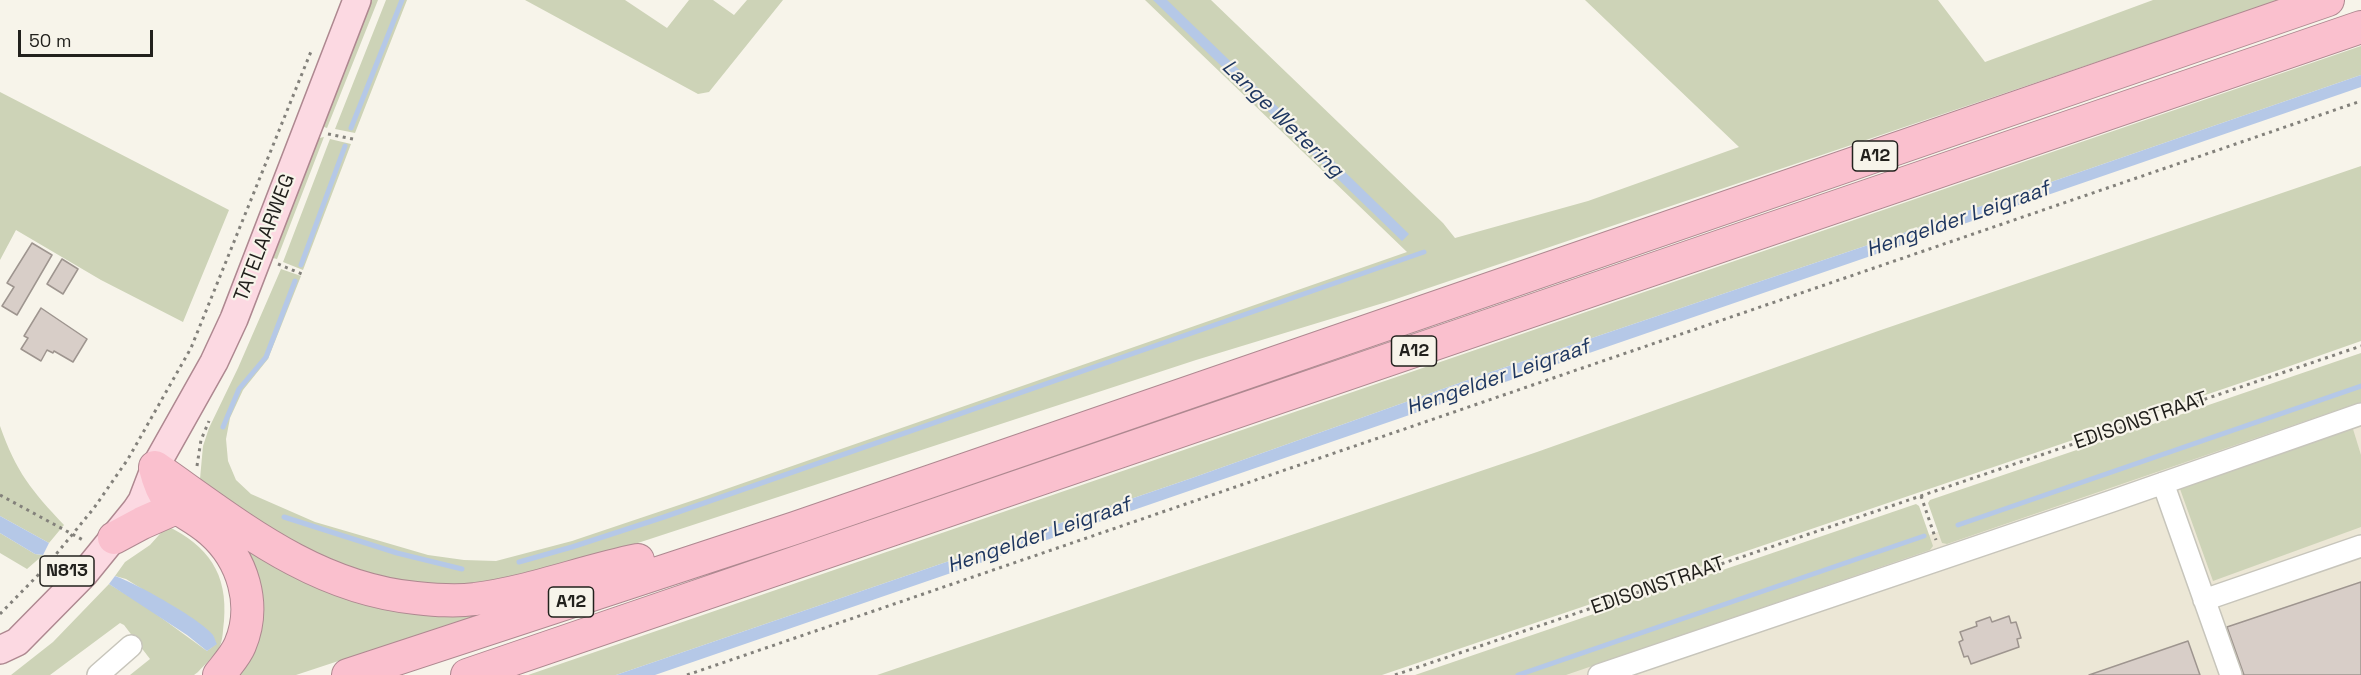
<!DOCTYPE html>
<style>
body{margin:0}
#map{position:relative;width:2361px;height:675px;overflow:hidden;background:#f7f4ea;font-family:"Space Grotesk",sans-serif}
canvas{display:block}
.scale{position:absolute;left:18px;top:30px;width:135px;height:27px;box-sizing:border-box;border:3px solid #22211d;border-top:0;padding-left:8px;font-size:18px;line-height:21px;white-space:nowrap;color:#22211d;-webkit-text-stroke:4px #f7f4ea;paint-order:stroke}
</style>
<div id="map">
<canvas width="2361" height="675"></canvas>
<div class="scale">50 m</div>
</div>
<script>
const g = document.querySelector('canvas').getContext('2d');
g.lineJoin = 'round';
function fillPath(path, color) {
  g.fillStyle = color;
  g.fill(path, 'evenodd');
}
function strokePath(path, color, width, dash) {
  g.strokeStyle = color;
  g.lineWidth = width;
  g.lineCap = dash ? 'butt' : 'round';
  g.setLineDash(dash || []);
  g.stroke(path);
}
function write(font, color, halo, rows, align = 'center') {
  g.font = font + ' "Space Grotesk",sans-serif';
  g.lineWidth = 4.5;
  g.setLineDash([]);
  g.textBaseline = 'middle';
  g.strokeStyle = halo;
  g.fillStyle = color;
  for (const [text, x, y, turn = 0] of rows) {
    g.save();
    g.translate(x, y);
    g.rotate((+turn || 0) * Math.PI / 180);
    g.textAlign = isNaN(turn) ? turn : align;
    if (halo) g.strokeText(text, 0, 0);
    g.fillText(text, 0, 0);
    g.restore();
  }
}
fillPath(new Path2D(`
 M2361,386V675H1518L1958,525Z`), '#ece7d6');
fillPath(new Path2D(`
 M368,0H378L327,128L324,127L321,120Z
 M386,0H407L355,133L335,129Z
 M525,0H625L667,28L689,0H713L734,15L747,0H783L709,92L698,94Z
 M1145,0H1211L1443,223L1455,238L1588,201L1739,147L1585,0H1938L1985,62L2153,0H2280L1393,300L1196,360L589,559L492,584L430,586L363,573L281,539L200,479L203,446L209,428L238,368L281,269L301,276L268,359L243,390L230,418L226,439L228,461L236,480L251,494L315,522L428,555L464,560L496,561L572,541L706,496L1407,252Z
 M2361,46V75L1883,240L1479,376L1192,478L616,675H528Z
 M0,92L229,210L183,322L101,280L16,230L0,260Z
 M324,137L277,259L273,258L315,139Z
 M330,139L351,144L303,270L283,262Z
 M2361,166V341L2270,373L1382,675H877L1537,452L1881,330Z
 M2361,353V402L1947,544L1942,543L1928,503L1930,500Z
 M0,426C16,472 32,491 64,525L49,543L0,516Z
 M2353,429L2361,455V527L2213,581L2180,489Z
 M1916,504L1919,506L1933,546L1930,550L1566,675H1415Z
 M167,526C208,546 228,573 224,621C223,628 223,637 221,643C218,653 205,664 198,672L194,675H130L150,659L124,625L120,623L50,675H11L53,642L109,584L145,606L207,651L216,644L213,636L206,629L126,579L115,576L125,562L150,545Z
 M0,533L35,554L43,555L27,569L0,553Z
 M231,541L275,559L508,605L296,675H230L245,651Z`), '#cdd3b7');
fillPath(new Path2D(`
 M1153,0H1167L1409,234L1402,241Z
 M2361,75V87L655,675H616L1192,478L1479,376L1883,240Z
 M0,516L49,543L43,555L35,554L0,533Z
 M115,576C134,582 202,620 213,635C214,636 216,643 217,644L207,651L187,635L109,584Z`), '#b5c8e7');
strokePath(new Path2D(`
 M351,128L402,0
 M301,265L345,146
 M223,427L239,389L266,357L295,281
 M284,517L397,553L462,569
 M1958,525L2361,386
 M519,562L572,547L664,517L1424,252
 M1518,675L1924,536`), '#b5c8e7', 5);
const building = new Path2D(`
 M32,243L52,255L17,315L2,306L14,287L7,283Z
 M62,259L78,269L63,294L47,284Z
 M41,308L87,339L73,362L54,351L53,353L47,350L41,361L21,349L28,338L24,336Z
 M2361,582V675H2244L2227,627Z
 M2009,616L2011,623L2016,622L2021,638L2017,639L2019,647L1971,664L1968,656L1964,657L1959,642L1963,640L1960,632L1977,626L1976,622L1990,617L1992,622Z
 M2188,641L2200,675H2089Z`);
fillPath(building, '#d8cec8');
strokePath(building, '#9e958f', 1.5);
const minor = new Path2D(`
 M2163,483L2231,675
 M2204,600L2361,546
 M98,675L131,646
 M1599,675L2112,501L2361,414`);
const major = new Path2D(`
 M0,650L17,642L84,574L136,510L142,501L155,467L214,362L234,319L357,0`);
const highway = new Path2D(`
 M155,467C237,524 313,588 416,598C435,600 455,602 475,599C531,592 583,571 638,560
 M155,468C166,513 182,506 211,531C243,559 257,605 240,645C236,655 226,666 219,675
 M114,538L142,523L176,508
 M348,675L795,528L2328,0
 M467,675L2361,27`);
strokePath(minor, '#c7c5bb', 24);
strokePath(major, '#ae8890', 30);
strokePath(highway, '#ae8890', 34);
strokePath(new Path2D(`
 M328,134L353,139
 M278,264L302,274
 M197,466L201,440L209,421
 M0,495L83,540
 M1921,496L1936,540
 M0,614L44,569L94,508L128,459L191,348L312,49
 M687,675L2361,101
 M1395,675L2361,346`), '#83817b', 3, [3, 4.5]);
strokePath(minor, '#fff', 21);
strokePath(major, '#fcd9e2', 27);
strokePath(highway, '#fac0ce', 32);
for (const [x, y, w] of [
 [1875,156,45],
 [1414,351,45],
 [67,571,54],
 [571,602,45]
]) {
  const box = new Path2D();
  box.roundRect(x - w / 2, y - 15, w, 30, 4.5);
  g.fillStyle = '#f7f4ea';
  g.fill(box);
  strokePath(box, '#22211d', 1.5);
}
write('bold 18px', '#22211d', null, [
 ["A12",1875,156],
 ["A12",1414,351],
 ["N813",67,571],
 ["A12",571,602]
]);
write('20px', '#22211d', '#f7f4ea', [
 ["TATELAARWEG",265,238,-69],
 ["EDISONSTRAAT",2141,421,-19],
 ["EDISONSTRAAT",1658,586,-19]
]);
write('italic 21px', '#1f3760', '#f7f4ea', [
 ["Lange Wetering",1282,119,44],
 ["Hengelder Leigraaf",1958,220,-19],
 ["Hengelder Leigraaf",1498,378,-19],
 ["Hengelder Leigraaf",1039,536,-19]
]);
</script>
